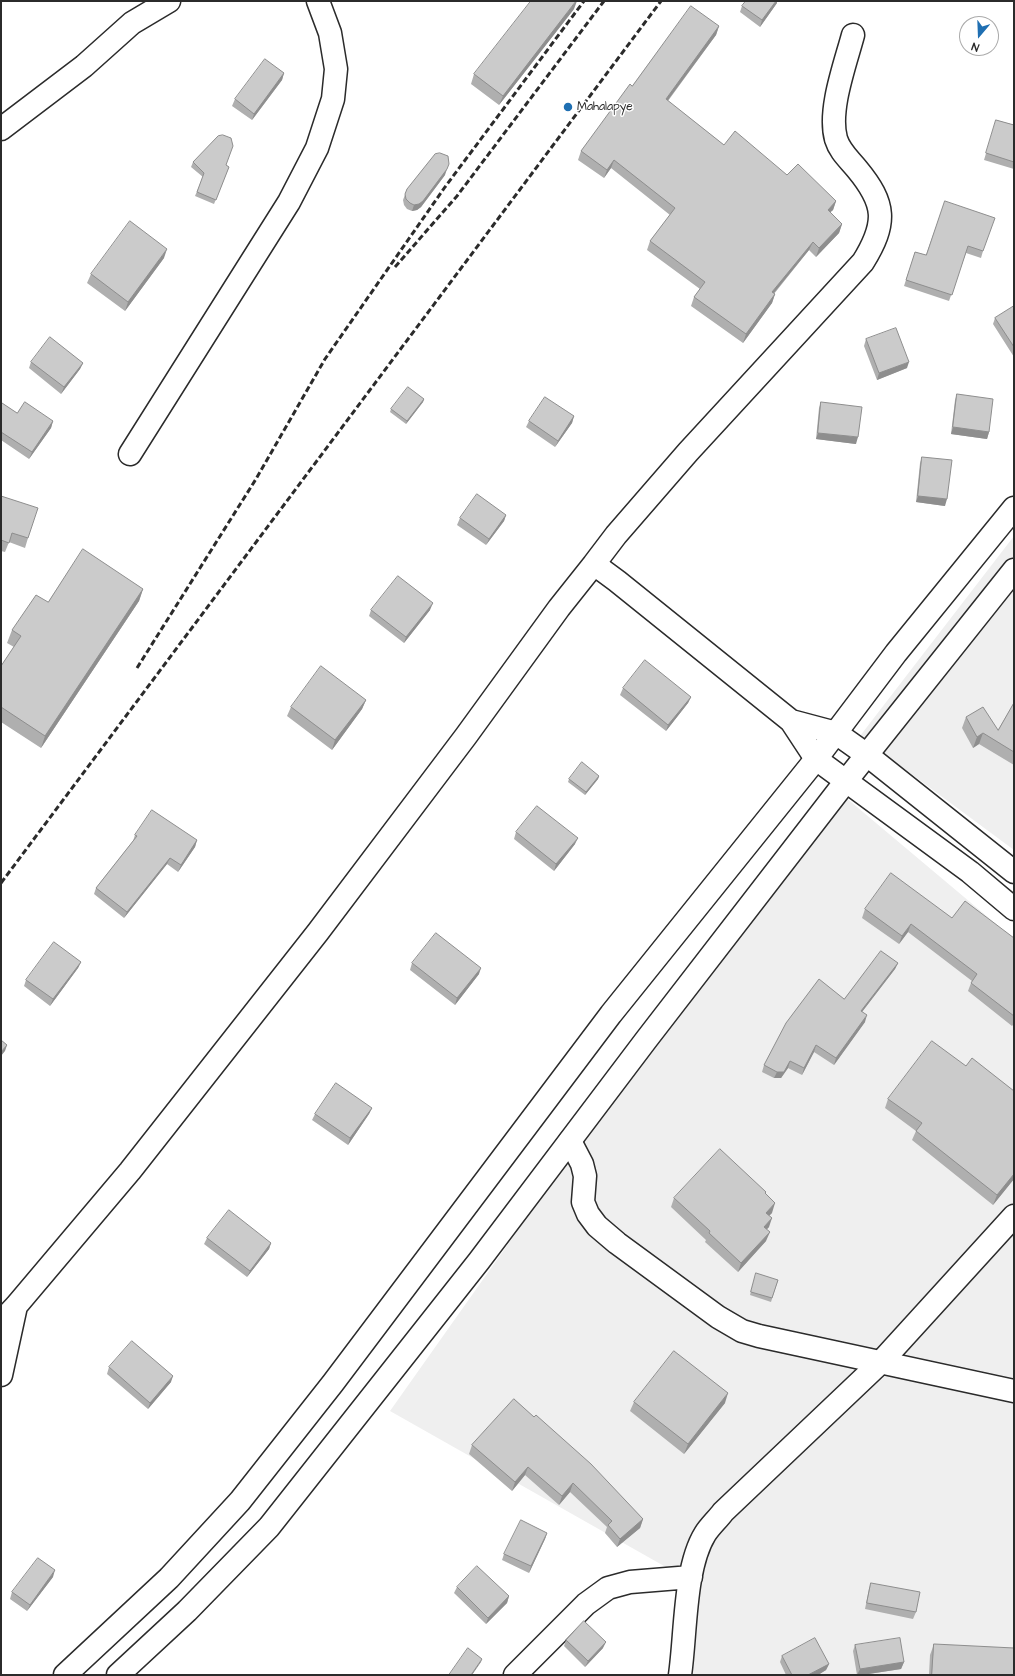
<!DOCTYPE html>
<style>
body{margin:0}
#map{position:relative;width:1015px;height:1676px;overflow:hidden;background:#fff;font-family:"Architects Daughter",sans-serif}
canvas{display:block}
.frame{position:absolute;inset:0;border:2px solid #2b2b2b;pointer-events:none}
.north{position:absolute;left:959px;top:16px;width:40px;height:40px;box-sizing:border-box;background:#fff;border:1px solid #aaa;border-radius:50%;rotate:199deg;font-size:11px;font-weight:700;line-height:16px;text-align:center;color:#2b2b2b}
.north::after{content:'';display:block;margin:auto;width:14px;height:18px;background:#1f6fb2;clip-path:polygon(50% 0,100% 100%,50% 72%,0 100%)}
</style>
<div id="map">
<canvas width="1015" height="1676"></canvas>
<div class="frame"></div>
<div class="north">N</div>
</div>
<script>
const g = document.querySelector('canvas').getContext('2d');
g.lineJoin = 'round';
function fillPath(path, color) {
  g.fillStyle = color;
  g.fill(path, 'evenodd');
}
function strokePath(path, color, width, dash) {
  g.strokeStyle = color;
  g.lineWidth = width;
  g.lineCap = dash ? 'butt' : 'round';
  g.setLineDash(dash || []);
  g.stroke(path);
}
function write(font, color, halo, rows, align = 'center') {
  g.font = font + ' "Architects Daughter",sans-serif';
  g.lineWidth = 3;
  g.setLineDash([]);
  g.textBaseline = 'middle';
  g.strokeStyle = halo;
  g.fillStyle = color;
  for (const [text, x, y, turn = 0] of rows) {
    g.save();
    g.translate(x, y);
    g.rotate((+turn || 0) * Math.PI / 180);
    g.textAlign = isNaN(turn) ? turn : align;
    if (halo) g.strokeText(text, 0, 0);
    g.fillText(text, 0, 0);
    g.restore();
  }
}
fillPath(new Path2D(`
 M1014,536V850L860,736Z
 M832,786L1014,939V1675H669L687,1579L390,1411Z`), '#efefef');
const minor = new Path2D(`
 M1,129L84,66L132,23L169,1
 M130,454L289,202L317,148L333,99L336,69L330,33L318,1
 M791,721L836,733
 M816,759L791,721L617,581L594,564L616,535L688,452L863,262C887,223 886,204 857,169C849,159 840,152 836,139C828,110 845,65 853,35
 M570,1141L582,1164L585,1176L583,1202L588,1214L597,1226L617,1243L718,1317L742,1331L759,1336L1014,1391
 M1,1322L16,1306L130,1171L318,932L466,736L559,608L594,564
 M1,1375L16,1306
 M515,1675L586,1604L608,1588L630,1582L691,1577
 M680,1675C686,1634 684,1568 705,1534C710,1526 718,1519 723,1512L881,1362L1014,1216`);
const tertiary = new Path2D(`
 M836,733L867,755L1014,872
 M816,759L970,872L1014,909`);
const trunk = new Path2D(`
 M65,1675L169,1578L240,1501L333,1383L611,1014L816,759L896,653L1014,508
 M118,1675L187,1611L269,1527L479,1261L646,1040L846,781L1014,570`);
strokePath(minor, '#2b2b2b', 25);
strokePath(tertiary, '#2b2b2b', 25);
strokePath(trunk, '#2b2b2b', 25);
strokePath(minor, '#fff', 22);
strokePath(tertiary, '#fff', 22);
strokePath(trunk, '#fff', 22);
strokePath(new Path2D(`
 M395,267L457,196L604,1
 M137,668L256,479L325,359L445,187L584,1
 M1,883L661,1`), '#2b2b2b', 3, [6, 3]);
fillPath(new Path2D(`
 M777,3L760,27L740,12L742,6Z
 M574,9L499,105L471,84L474,74Z
 M719,26L716,35L668,101L724,145L787,175L836,201L833,210L830,212L842,224L839,233L816,257L809,250L774,294H775L772,303L743,343L691,306L694,297L700,289L647,250L650,241L670,215L611,168L604,178L578,160L581,151L632,86Z
 M284,73L282,80L252,120L232,106L235,99Z
 M996,120L1014,125V169L984,160Z
 M193,162L226,165L229,167L214,204L195,196L203,177L191,167Z
 M445,175L421,207L417,210L412,211L407,209L404,205L403,200L407,189Z
 M945,201L983,251L981,258L966,253L949,301L904,286L915,252L926,255Z
 M164,258L125,311L87,283L91,274Z
 M1014,306V357L993,324L995,318Z
 M866,339L907,368L877,380L864,346Z
 M31,362L83,363L80,369L61,394L29,368Z
 M957,394L989,432L987,439L951,434L955,400Z
 M424,399L423,402L406,424L390,412L391,409Z
 M821,402L856,444L816,439L819,408Z
 M1,403L17,413L53,421L51,428L29,459L1,440Z
 M574,416L572,423L555,447L526,427L529,421Z
 M922,457L945,506L916,502L920,463Z
 M1,496L28,538L25,548L9,542L5,552L1,551Z
 M506,515L504,521L486,545L457,525L460,518Z
 M143,589L139,601L41,748L1,722V666L14,647L7,643L12,630L48,602Z
 M371,610H430L404,643L369,616Z
 M623,688L691,697L688,703L666,731L620,695Z
 M366,700L362,709L332,750L287,716L291,707Z
 M1014,703V765L979,744L973,748L962,728L966,717L998,730Z
 M599,776L598,779L585,795L568,782L569,779Z
 M516,832L575,844L554,871L514,839Z
 M135,835L197,840L195,847L178,872L167,864L124,918L94,894L96,888L133,841Z
 M865,909L952,918L1014,938V1024L1012,1026L968,991L971,983L972,981L908,932L899,944L862,918Z
 M81,962L78,968L50,1006L24,986L26,980Z
 M412,963L479,974L455,1005L410,970Z
 M898,963L895,969L862,1012L865,1022L834,1065L814,1052L802,1075L788,1068L781,1078H774L762,1072L764,1065L844,999Z
 M1014,1091V1179L993,1205L912,1140L916,1131L885,1108L888,1099Z
 M372,1108L369,1114L348,1145L312,1120L315,1114Z
 M765,1194L772,1213L769,1215V1227L767,1229L766,1241L738,1272L705,1242L706,1240L671,1207L674,1198Z
 M207,1238L271,1243L269,1249L247,1277L204,1244Z
 M755,1277L778,1280L771,1302L750,1295Z
 M109,1367L171,1382L148,1409L107,1374Z
 M514,1399L643,1519L640,1528L617,1547L605,1533L607,1527L570,1492L559,1505L525,1475L512,1491L469,1454L472,1445Z
 M634,1402L725,1403L684,1454L630,1411Z
 M547,1533L545,1539L529,1573L502,1560L504,1554Z
 M53,1577L27,1611L10,1599L12,1592Z
 M871,1583L916,1612L913,1619L865,1609L869,1589Z
 M457,1587L509,1596L507,1603L486,1624L454,1593Z
 M566,1640L603,1648L585,1667L564,1646Z
 M934,1644L1014,1675H929L930,1655Z
 M855,1645L904,1662L901,1669L862,1675H857L853,1651Z
 M782,1656L829,1664L826,1670L818,1675H786L780,1662Z`), '#afafaf');
fillPath(new Path2D(`
 M576,1H577L574,9L499,105L503,96Z
 M776,1H777V3L760,27L762,20Z
 M719,26L716,35L662,108L666,99Z
 M284,73L282,80L252,120L254,114Z
 M614,160L611,168L604,178L607,170Z
 M447,169L445,175L421,207L417,210L412,211L414,205Z
 M836,201L833,210L824,218L828,210Z
 M842,224L839,233L816,257L819,248Z
 M813,242L809,250L768,300L772,292Z
 M167,249L164,258L125,311L128,302Z
 M775,294L772,303L743,343L746,334Z
 M909,362L907,368L877,380L879,373Z
 M83,363L80,369L61,394L64,387Z
 M424,399L423,402L406,424L407,421Z
 M574,416L572,423L555,447L558,441Z
 M53,421L51,428L29,459L32,452Z
 M953,427L989,432L987,439L951,434Z
 M818,433L858,437L856,444L816,439Z
 M918,496L947,499L945,506L916,502Z
 M506,515L504,521L486,545L489,539Z
 M143,589L139,601L41,748L45,736Z
 M433,603L430,610L404,643L406,637Z
 M691,697L688,703L666,731L668,725Z
 M366,700L362,709L332,750L335,740Z
 M983,733L979,744L973,748L977,737Z
 M599,776L598,779L585,795L586,792Z
 M578,838L575,844L554,871L556,864Z
 M197,840L195,847L178,872L181,865Z
 M170,858L167,864L124,918L127,912Z
 M911,924L908,932L899,944L902,936Z
 M81,962L78,968L50,1006L53,999Z
 M898,963L895,969L858,1017L861,1011Z
 M481,968L479,974L455,1005L457,998Z
 M867,1015L865,1022L834,1065L836,1058Z
 M7,1045L5,1051L1,1056V1052Z
 M816,1045L814,1052L802,1075L804,1068Z
 M790,1061L788,1068L781,1078H774L777,1072Z
 M372,1108L369,1114L348,1145L350,1138Z
 M1014,1174V1179L993,1205L997,1195Z
 M775,1203L772,1213L763,1222L766,1213Z
 M772,1218L769,1227L760,1236L764,1227Z
 M770,1232L766,1241L738,1272L741,1263Z
 M271,1243L269,1249L247,1277L250,1271Z
 M173,1376L171,1382L148,1409L150,1403Z
 M728,1393L725,1403L684,1454L688,1444Z
 M528,1467L525,1475L512,1491L515,1482Z
 M573,1483L570,1492L559,1505L562,1496Z
 M643,1519L640,1528L617,1547L620,1539Z
 M547,1533L545,1539L529,1573L531,1566Z
 M55,1570L53,1577L27,1611L30,1605Z
 M509,1596L507,1603L486,1624L488,1618Z
 M606,1642L603,1648L585,1667L588,1661Z
 M482,1659L481,1662L472,1675H471Z
 M904,1662L901,1669L862,1675H857L860,1669Z
 M829,1664L826,1670L818,1675H808Z`), '#8e8e8e');
const building = new Path2D(`
 M531,1H576L503,96L474,74Z
 M746,1H776L762,20L742,6Z
 M691,6L719,26L666,99L724,145L735,131L787,175L798,164L836,201L828,210L842,224L819,248L813,242L772,292L775,294L746,334L694,297L705,282L650,241L675,208L614,160L607,170L581,151L630,84L632,86Z
 M265,59L284,73L254,114L235,99Z
 M996,120L1014,125V162L986,153Z
 M223,135L231,138L233,146L226,165L229,167L216,200L197,192L204,173L193,162L218,136Z
 M440,153L448,156L449,164L447,169L423,201L419,204L414,205L410,203L406,199L405,194L407,189L435,154Z
 M945,201L995,218L983,251L968,246L952,295L906,280L915,252L926,255Z
 M130,221L167,249L128,302L91,274Z
 M1014,306V347L995,318Z
 M896,328L909,362L879,373L866,339Z
 M50,337L83,363L64,387L31,362Z
 M408,387L424,399L407,421L391,409Z
 M957,394L993,399L989,432L953,427Z
 M545,397L574,416L558,441L529,421Z
 M25,402L53,421L32,452L1,432V403H2L17,413Z
 M821,402L862,407L858,437L818,433Z
 M922,457L952,460L947,499L918,496Z
 M477,494L506,515L489,539L460,518Z
 M1,496L38,508L28,538L12,533L9,543L1,540Z
 M83,549L143,589L45,736L1,707V666L21,636L12,630L36,595L48,602Z
 M398,576L433,603L406,637L371,610Z
 M645,660L691,697L668,725L623,688Z
 M321,666L366,700L335,740L291,707Z
 M1014,703V752L983,733L977,737L966,717L983,707L998,730Z
 M582,762L599,776L586,792L569,779Z
 M537,806L578,838L556,864L516,832Z
 M152,810L197,840L181,865L170,858L127,912L96,888L137,836L135,835Z
 M891,873L952,918L965,901L1014,938V1016L971,983L977,974L911,924L902,936L865,909Z
 M436,933L481,968L457,998L412,963Z
 M54,942L81,962L53,999L26,980Z
 M881,951L898,963L861,1011L867,1015L836,1058L816,1045L804,1068L790,1061L784,1072H777L764,1065L786,1023L819,979L844,999Z
 M1,1040L7,1045L1,1052Z
 M932,1041L966,1066L972,1058L1014,1091V1174L997,1195L916,1131L922,1123L888,1099Z
 M336,1083L372,1108L350,1138L315,1114Z
 M720,1149L766,1192L765,1193L775,1203L766,1213L772,1218L764,1227L770,1232L741,1263L709,1233L710,1231L674,1198Z
 M229,1210L271,1243L250,1271L207,1238Z
 M756,1273L778,1280L772,1298L751,1292Z
 M132,1341L173,1376L150,1403L109,1367Z
 M674,1351L728,1393L688,1444L634,1402Z
 M514,1399L534,1417L536,1415L591,1464L643,1519L620,1539L608,1525L612,1521L573,1483L562,1496L528,1467L515,1482L472,1445Z
 M521,1520L547,1533L531,1566L504,1554Z
 M38,1558L55,1570L30,1605L12,1592Z
 M477,1566L509,1596L488,1618L457,1587Z
 M871,1583L920,1592L916,1612L867,1603Z
 M584,1621L606,1642L588,1661L566,1640Z
 M815,1638L829,1664L808,1675H792L782,1656Z
 M900,1638L904,1662L860,1669L855,1645Z
 M934,1644L1014,1648V1675H932Z
 M468,1648L482,1659L471,1675H449Z`);
fillPath(building, '#cbcbcb');
strokePath(building, '#8e8e8e', 1);
for (const [x, y, r, color] of [
 [568,107,5,"#1f6fb2"]
]) {
  const dot = new Path2D();
  dot.arc(x, y, r, 0, 2 * Math.PI);
  g.fillStyle = color;
  g.fill(dot);
  strokePath(dot, '#fff', 1.5);
}
write('12px', '#2b2b2b', '#fff', [
 ["Mahalapye",577,107]
], 'left');
</script>
